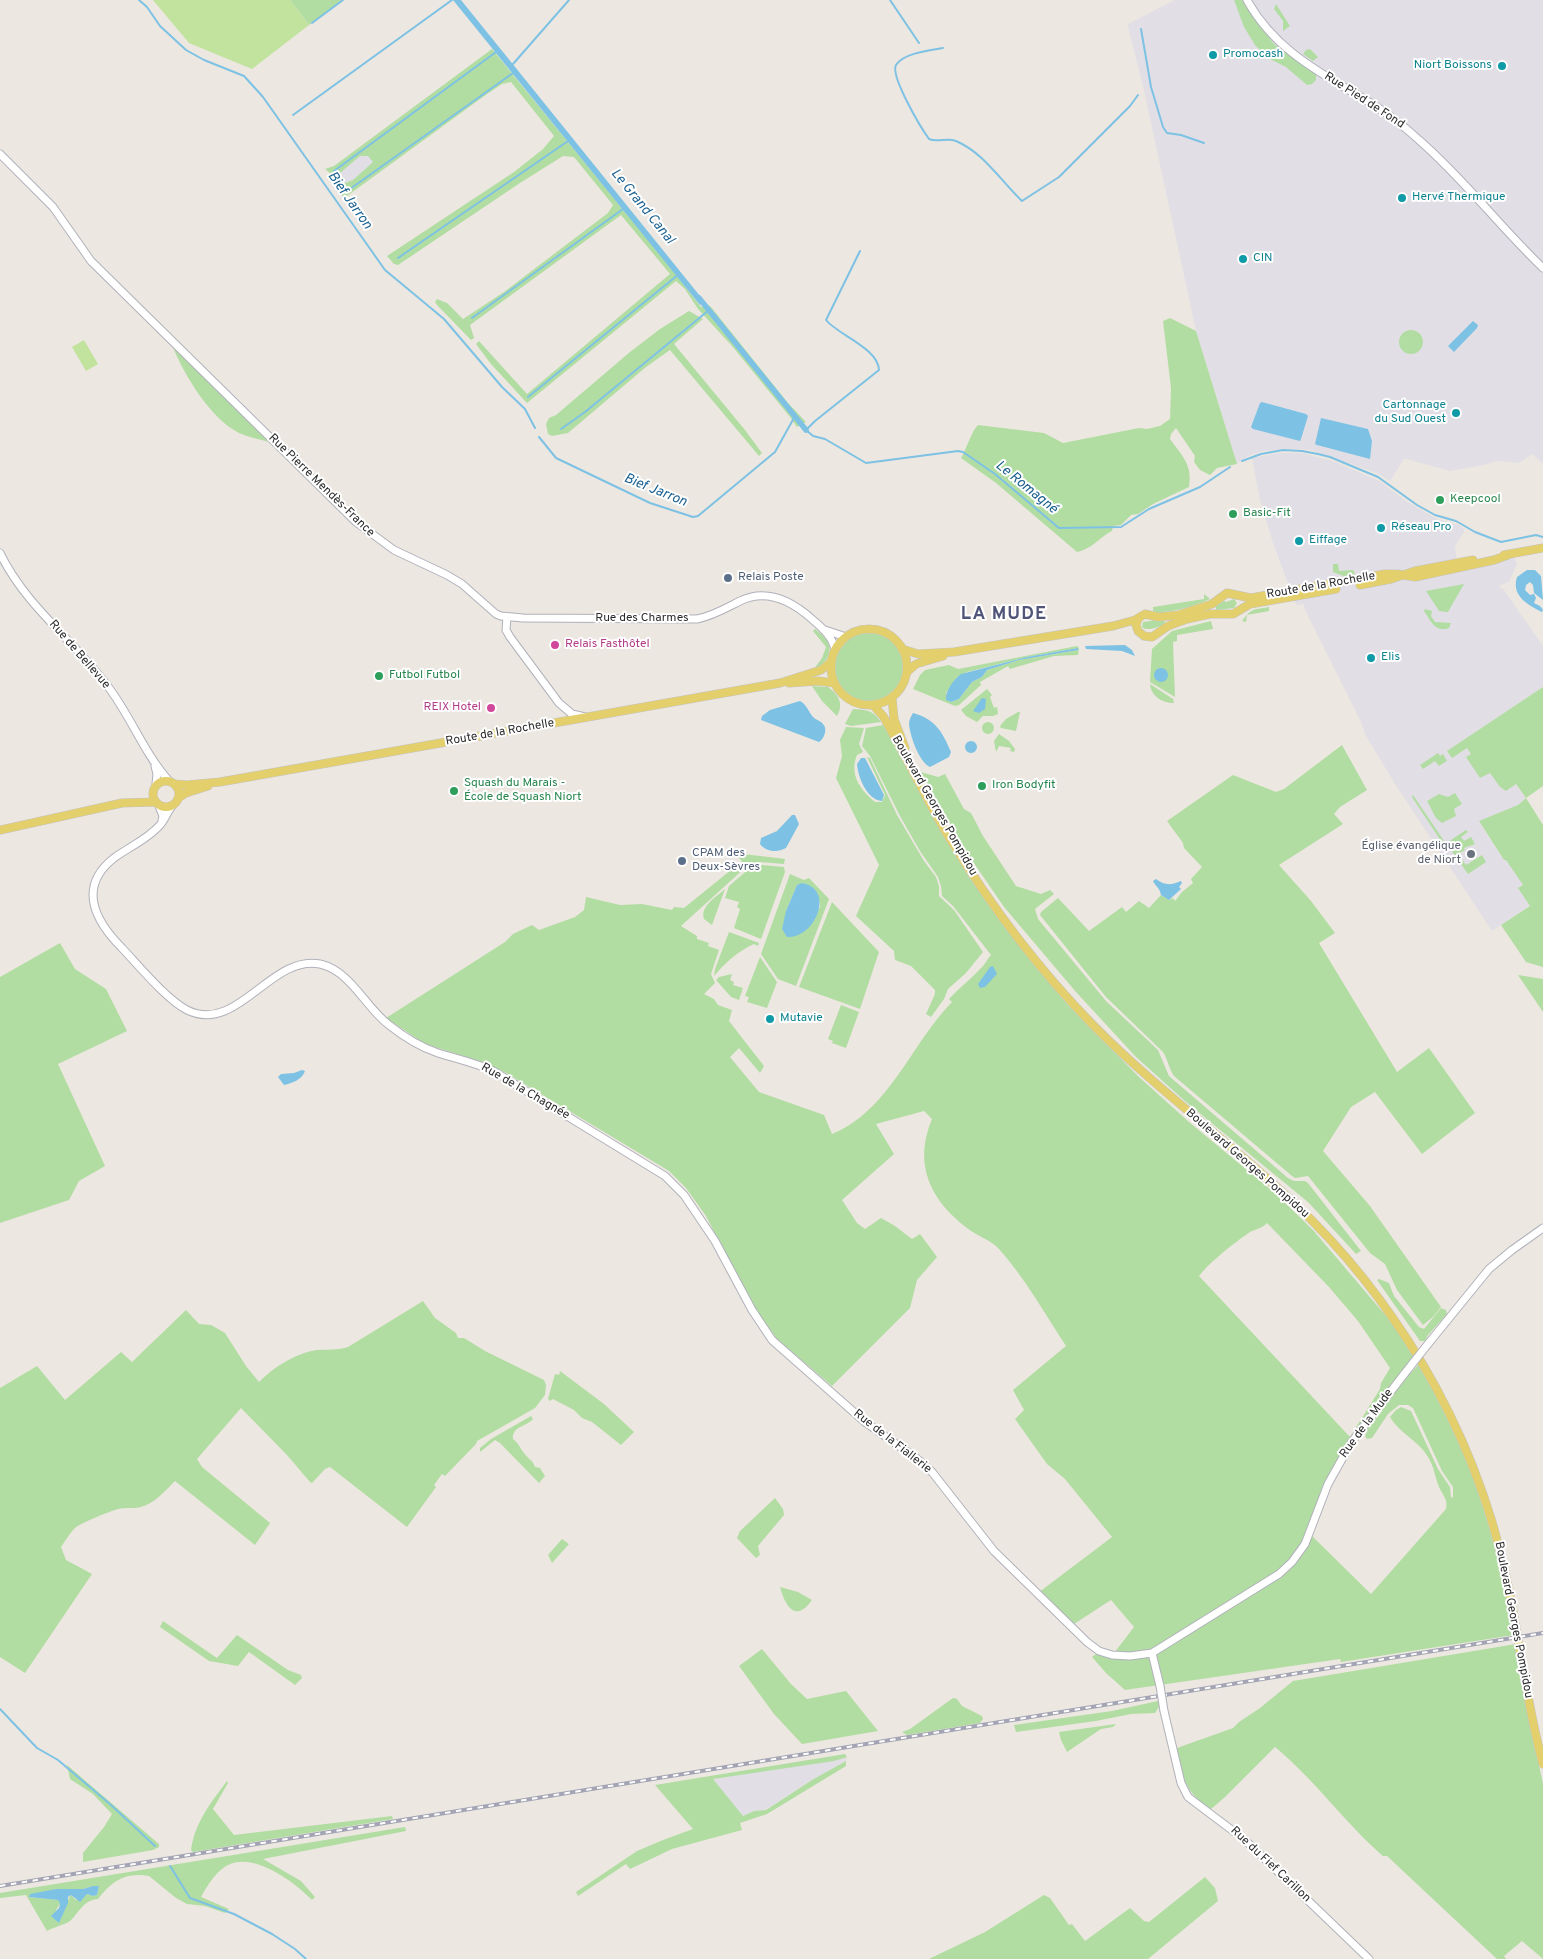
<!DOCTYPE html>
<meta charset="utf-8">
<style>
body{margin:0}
canvas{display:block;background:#ece7e0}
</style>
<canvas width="1543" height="1959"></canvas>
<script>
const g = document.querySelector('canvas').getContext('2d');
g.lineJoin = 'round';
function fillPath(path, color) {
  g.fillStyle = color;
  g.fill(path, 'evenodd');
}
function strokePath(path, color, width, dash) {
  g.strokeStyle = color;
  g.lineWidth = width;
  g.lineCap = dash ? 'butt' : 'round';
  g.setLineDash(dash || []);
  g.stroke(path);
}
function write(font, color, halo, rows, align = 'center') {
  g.font = font + ' Overpass,sans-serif';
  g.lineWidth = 4;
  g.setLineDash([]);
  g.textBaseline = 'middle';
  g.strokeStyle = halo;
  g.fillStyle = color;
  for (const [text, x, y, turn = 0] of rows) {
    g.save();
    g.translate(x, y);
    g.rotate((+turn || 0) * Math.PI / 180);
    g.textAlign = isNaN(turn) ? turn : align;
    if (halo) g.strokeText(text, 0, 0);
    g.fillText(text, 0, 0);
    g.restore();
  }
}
fillPath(new Path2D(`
 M1175,0H1543V461L1542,463L1532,454L1519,463L1496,461L1484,465L1450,471L1406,459H1404L1390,481L1379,474L1311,450L1293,449L1263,451L1248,456L1237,464L1196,331L1143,86L1129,31L1128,24Z
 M365,150L378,166L342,193L339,184L331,174Z
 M1279,453H1302L1336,462L1381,482L1406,501L1437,519L1459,525L1464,529V532L1455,546L1457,563L1513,554L1517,564L1509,582L1499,586L1504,590L1543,646V687L1476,732L1526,798L1518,805L1479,822L1504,860H1506L1535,902L1492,931L1395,784L1366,736L1361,722L1305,610L1304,604L1296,605L1273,543L1260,500L1252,458Z
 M847,1757L846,1761L841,1764L812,1780L765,1810L754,1811L743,1816L712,1779Z`), '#e1dfe5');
fillPath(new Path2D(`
 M290,0H342L309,25Z
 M1234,0H1243L1259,25L1274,44L1316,74V80L1312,84L1307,85L1286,67L1268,58L1255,45L1244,27Z
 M1276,4L1290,26L1283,31V21L1274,9Z
 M492,49L674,272L701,307L708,305L711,307L788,403L806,422L797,427L790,417L732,346L698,309L685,289L676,281L527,403L491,364L476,344L479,341L527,394L670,274L621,215L470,325L474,338L471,340L437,305L435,302L437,299L447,303L463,319L504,292L608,213L613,205L574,157L563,156L520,183L398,265L394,264L387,256L514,172L543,149L554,136L511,82L502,84L487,94L347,196L343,197L337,186L353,180L373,162L368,156H360L340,173L331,174L325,169L334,166Z
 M1310,49L1318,57L1313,61L1303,54L1306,50Z
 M689,311L703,319L674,344L745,430L762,453L759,456L670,350L646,367L568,433L552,436L548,434L546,424L549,418L556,415L630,352L660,329Z
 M1170,318L1196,331L1237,464L1217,468L1210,475L1200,470L1194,462L1195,456L1176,428L1171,434L1170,439C1182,456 1193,465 1189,487L1153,504L1138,514L1131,515L1121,525L1113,526L1112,531C1098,538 1094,548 1077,552L996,483L961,458C967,448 971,432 978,425L1044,433L1063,443L1139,428L1147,429L1160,426L1170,419L1171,388L1163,321Z
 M1399 342a12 12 0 1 1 24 0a12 12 0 1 1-24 0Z
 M172,345L269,442C259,439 248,437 239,433C210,418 184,375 172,345Z
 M1333,564H1338L1339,571L1353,570L1355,574C1347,580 1340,574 1333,572Z
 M1464,584L1448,612L1439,611L1426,591Z
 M1204,594L1210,599C1195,606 1178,611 1162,612V615L1153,611V607L1204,599Z
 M1234,599L1237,603L1234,608L1216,610V605L1224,601L1226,602Z
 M1269,607V611L1247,615L1246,622L1242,621C1252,608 1252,610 1269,607Z
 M1425,609L1432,611L1431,616L1435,622L1451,623L1449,628C1435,633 1431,621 1424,611Z
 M1164,619L1165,624C1159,627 1147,632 1142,627L1143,622Z
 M1211,621L1213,629L1177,635V641L1173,642L1175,697L1150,682L1152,649L1172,631Z
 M815,629C820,633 827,638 829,645C832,655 823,666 814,669L822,658L826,647L813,631Z
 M835 667a34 34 0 1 1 68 0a34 34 0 1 1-68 0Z
 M1077,646L1079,648L1078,655L1054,656L1010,669L1008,666L980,682L981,685L959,705L955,706L913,689L920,675L925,670L949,665L958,669ZM1078,648V650L1019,660L987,670L982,677L972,682L959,699L951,702L946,693L957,677L967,672L1027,657Z
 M1150,684L1173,699L1174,703C1162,703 1151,696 1150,684Z
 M812,686L828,687C839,695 844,704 837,716L822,701Z
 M1543,687V786L1526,798L1543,825V967L1526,962L1501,925L1530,906L1518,888L1523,885L1506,860H1504L1479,821L1518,805L1526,798L1516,784L1506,791L1500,787L1490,773L1480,778L1466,757L1471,754L1467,748L1452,758L1447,751Z
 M987,689L992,695L990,697L994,708L997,707L998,714L993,716H983L977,722L966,716L961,710Z
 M853,709C867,710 873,710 881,722L851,726L845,724Z
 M1018,712H1020L1016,731L1001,728L1000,726L1006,719Z
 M982 728a6 6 0 1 1 12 0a6 6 0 1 1-12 0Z
 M883,725L896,746L939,828L967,874L1011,935L1067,1004L1139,1077L1189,1122L1276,1194L1313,1230L1392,1323L1414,1355L1401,1372L1402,1374L1350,1440L1331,1481L1311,1535L1371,1594L1446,1509C1448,1499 1443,1496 1439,1487C1435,1478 1434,1466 1428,1457C1419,1441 1399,1433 1390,1417L1396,1410L1401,1407L1411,1411L1438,1469L1450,1487L1451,1498L1453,1497V1487L1442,1471L1413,1408L1408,1405H1399L1388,1414L1372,1438L1367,1439L1365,1436L1367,1431L1365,1428L1405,1378H1406L1419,1364C1433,1391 1448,1417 1460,1445C1486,1506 1502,1570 1514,1635L1341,1662L1340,1659L1125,1690L1106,1673L1092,1657L1096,1654L1111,1657L1134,1627L1111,1600L1074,1624L1046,1598L1042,1603L1034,1596L1112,1537L1065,1479L1047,1464L1015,1419L1024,1410L1013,1390L1066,1346C1045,1314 1025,1278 999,1249C991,1240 977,1236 967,1228C930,1200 913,1164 932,1119L924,1111L876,1124L894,1154L842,1200L857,1223L865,1229L881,1218L895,1226L912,1239L920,1234L937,1257L917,1280L910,1308L832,1386L777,1339L749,1300L706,1216L686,1188L669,1171L506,1073L486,1063L425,1044L386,1018L505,942L513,934L532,925L539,930L575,917L584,910L586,897L620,905L642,904L672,910L674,907L684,908L742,861L739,858L743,854L785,859L784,864L760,862L747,866L681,926L697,936V939L709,943L708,946L719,950L711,974L715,983L704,994L714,999L718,1005L732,1010L729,1021L764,1066L760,1073L739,1048L730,1057L759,1092L824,1115L832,1134C889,1111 911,1044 952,1002L949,999C959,988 971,979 981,968C985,965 987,959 991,955L953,906L942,896L941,886L938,877L920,851L900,816L870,756L862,746L866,728ZM1267,1223L1329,1287L1358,1321L1390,1368L1381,1383L1380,1389L1350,1437L1199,1276C1211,1261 1234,1243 1250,1232C1256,1229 1263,1228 1267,1223Z
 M846,727L864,728L859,744L863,752L857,755C849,774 860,790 875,802H882L885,795L867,757L870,758L897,815L924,861L936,877L939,886V896L954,910L983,952L966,973L948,989L944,999L931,1017L926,1014L935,994V990L911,966L895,960L894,951L856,916L879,865L836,778L842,756L840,740Z
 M999,734L1009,741L1015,749L1014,752L1010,751L1011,748L999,746L996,752L994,741Z
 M1342,745L1367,790L1340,807L1334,814L1343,824L1279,865L1311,901L1335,933L1319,943L1397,1072L1429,1048L1475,1113L1422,1154L1375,1092L1351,1107L1323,1151L1370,1206L1441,1307L1433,1317L1423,1325L1397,1290L1385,1264L1370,1253L1308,1176L1295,1178L1292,1176L1174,1076C1169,1069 1168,1060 1163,1052L1106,997L1040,915L1041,912L1058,898L1089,931L1122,907L1126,912L1139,901L1149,908L1161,895L1169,900L1173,898L1175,901L1182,892L1193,883L1191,879L1202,867L1184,848L1183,843L1167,821L1233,775L1276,792L1284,789Z
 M1438,753L1440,756L1443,754L1447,761L1439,766L1435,761L1423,769L1420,765Z
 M921,772L938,777L945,774L964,809L971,813L983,836L1016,886L1041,894L1050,890L1054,894L1035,909L1038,919L1106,1001L1158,1050L1169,1076L1288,1178L1294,1181H1305L1308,1183L1361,1251L1356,1254L1308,1202L1186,1102L1136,1057L1076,992L1004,907L967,853Z
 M1455,793L1462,804L1454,809L1456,816L1442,823L1436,818L1427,801L1439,794L1448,797Z
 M1413,795L1444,841L1443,844L1412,797Z
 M1466,830L1468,832L1461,837L1464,841L1471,837L1475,844L1464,848L1465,850L1460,853V857L1466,865L1482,855L1486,862L1468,874L1452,851L1445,844Z
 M762,865L784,867L785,872L761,939L734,928L740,909L737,907L739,902L725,898L729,886L751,867Z
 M790,874L804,880L809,878L829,899L796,986L778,979L761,954ZM806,884C814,888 821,899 820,908L786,911L797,885Z
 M725,889L712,925L704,919C700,906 716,897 725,889Z
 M832,902L879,952L860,1009L799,987Z
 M729,932L759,943L758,946L754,944C738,951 725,963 714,976L715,969Z
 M60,943L75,969L106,989L127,1031L58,1064L105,1166L79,1181L69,1200L0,1223V977Z
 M760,957L777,982L767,1008L747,1002L749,997L745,996Z
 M732,974L730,980L734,982L733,985L743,988L739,1000L731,997L716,980L719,977Z
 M1518,975L1543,979V1012Z
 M841,1005L859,1012L846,1048L832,1043L833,1041L828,1039Z
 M1379,1279L1389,1283L1394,1296L1419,1327L1424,1329L1441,1308L1446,1310L1447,1314L1428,1335L1425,1341H1420L1377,1280Z
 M423,1301L435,1318L456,1333L458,1338H464L485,1351L544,1380L546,1385L545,1395L535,1408L477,1441L476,1444L445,1476L442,1474L434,1485L436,1487L407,1527L330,1467L325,1469L312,1483L310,1482L287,1455L241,1408L197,1459L202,1467L270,1523L255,1545L175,1481C165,1491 155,1503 141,1507C134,1509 125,1507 118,1509C108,1512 83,1522 75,1528C70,1533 65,1541 61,1547L66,1560L92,1574L25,1673L0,1657V1388L37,1366L65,1400L121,1352L132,1362L186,1310L199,1324L211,1325L225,1333L246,1366L259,1382C274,1367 296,1353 317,1350C328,1349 337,1351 348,1347Z
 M560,1371L604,1404L634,1432L621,1445L592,1422L582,1418L574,1410L553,1399L550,1401L548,1399L555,1374L559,1375Z
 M531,1416L533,1419C526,1427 512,1426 513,1439C519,1444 520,1448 524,1453C528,1459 533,1460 535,1467L540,1468L545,1476L539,1483L500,1443L495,1440L480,1452V1448L491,1439Z
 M775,1498L783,1509L784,1515L758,1546L760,1555L756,1558L737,1538L740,1531Z
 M562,1539L569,1544L552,1563L548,1555Z
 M780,1587L798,1592L812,1600C795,1624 785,1605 780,1587Z
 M163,1621L217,1658L237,1635L288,1670L301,1675L302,1678L295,1685L249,1652L238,1666L209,1661L160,1627Z
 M1516,1644L1526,1705L1543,1784V1959L1522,1941L1504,1956L1506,1959H1497L1387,1856H1383C1344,1822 1315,1780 1275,1747L1225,1797L1211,1809C1183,1791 1184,1779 1177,1748L1233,1728L1239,1722L1260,1708L1293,1681Z
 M762,1649L791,1684L807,1699L846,1691L878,1731L802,1744L774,1714L739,1666Z
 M953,1698L957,1699L962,1706L982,1716L983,1719L980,1723L907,1735L902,1732L910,1729Z
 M1158,1701L1159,1707L1155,1713L1131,1714L1096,1721L1016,1732L1014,1725L1112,1711Z
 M1116,1724L1113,1727L1101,1729L1067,1752L1061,1740L1059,1732Z
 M845,1754L847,1757L834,1761L713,1779L743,1816L754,1811L766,1810L812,1780L846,1761V1766L767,1814L740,1823L742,1830L672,1849L630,1869L626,1864L578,1896L576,1892L637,1851L663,1840L693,1829L655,1785Z
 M67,1765L159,1844V1847L153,1850L83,1862V1853L104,1827L112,1814L93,1794L70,1779Z
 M227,1781L228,1783L213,1809L234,1835L392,1816L393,1819L193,1852L191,1850C195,1822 210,1804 227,1781Z
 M405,1827L406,1831L263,1859L301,1881L315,1897L312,1900C295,1882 252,1850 226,1866C215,1873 207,1886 201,1897L229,1909L225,1913L205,1906L187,1904L176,1898L149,1876C125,1872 112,1881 98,1899C83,1900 79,1913 70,1921C64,1925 54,1927 47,1931L26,1895L0,1898V1893ZM93,1886H99L97,1895L93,1896L87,1894L84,1895L83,1899L76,1900L71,1895C68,1897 63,1916 59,1922L56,1910L60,1904L58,1900L29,1897L56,1889H83Z
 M1205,1877L1215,1888L1218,1901L1148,1959H929L985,1932L1044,1895L1050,1898L1069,1925L1072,1924L1085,1941L1130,1908L1144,1921L1149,1922Z`), '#b2dda2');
fillPath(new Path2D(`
 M153,0H290L309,25L252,69L189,43Z
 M84,340L98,364L86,371L72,347Z`), '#c2e39e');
fillPath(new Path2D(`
 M453,0H461L704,301L700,305Z
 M1473,321L1478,325L1477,328L1454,352L1448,346Z
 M1262,402L1306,414L1308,416L1301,439L1300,441L1253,429L1251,427L1260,403Z
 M1321,418L1368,429L1372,441L1370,459L1317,445L1315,444Z
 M1527,570H1535L1541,576L1543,600L1534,593L1533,585L1530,582L1526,585L1525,590L1530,595L1534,594L1536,598L1534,603L1540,606L1543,610L1542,612C1528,605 1511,596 1517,577Z
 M1125,645L1132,650L1135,656L1122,651L1086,649L1085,646Z
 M1078,648V650L1019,660L987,670L982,677L972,682L959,699L951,702L946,700C945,691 954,679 961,674L1027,657Z
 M1154 675a7 7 0 1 1 14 0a7 7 0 1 1-14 0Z
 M982,698L986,699L985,709L979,713L973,711Z
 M800,701C807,705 808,711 813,717C816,720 821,721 823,724C828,729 824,739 819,742L761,720L762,716L770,710Z
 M913,713C935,719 942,731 951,752L949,757L930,767C919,762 910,736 909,724C909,720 911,716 913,713Z
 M965 747a6 6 0 1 1 12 0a6 6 0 1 1-12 0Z
 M861,758H865L884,795L882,801C867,800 858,777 857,764Z
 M792,815H795L799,824L786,848C777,853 766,852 760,844L761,838L777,831Z
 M1156,879C1165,886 1172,885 1181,881L1182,883L1179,887L1181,889L1169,900L1161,895C1160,888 1155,886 1153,881Z
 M802,883C836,889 815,939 787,937L782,929L786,911L797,885Z
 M993,966L997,974L985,987L980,988L978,984L990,967Z
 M302,1070L305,1071C302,1080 292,1083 284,1085L278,1077L281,1074L294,1073Z
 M93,1886H99L97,1895L93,1896L87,1894L80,1902L71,1895L68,1897V1903L59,1923L51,1916L59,1908L60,1904L58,1900L29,1897L30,1894L56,1889H83Z`), '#7dc2e4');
strokePath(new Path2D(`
 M139,0L147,7L160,26L186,50L204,60L244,76L263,97L385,270L444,319L502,387L525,409L535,428
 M890,0L919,43
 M312,23L343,0
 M1141,29L1151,87L1163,127L1167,133L1181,135L1204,143
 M943,48C931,50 903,53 896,65C890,76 921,128 929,139C938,143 947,137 956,141C984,153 1000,180 1022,201L1059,177L1130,106L1138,95
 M513,64L569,0
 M293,115L452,0
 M334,171L496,52
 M350,189L513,73
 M860,251L826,320C838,335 878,348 879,370L815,421L806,430L813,436L825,439L866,463L958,451L963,452L995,474L1059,528L1121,527L1149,509L1200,487L1230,467
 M398,258L568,141
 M472,318L623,209
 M528,397L679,274
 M561,429L585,412L709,310
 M539,437L556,458L650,503L693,517L698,516L775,452L795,416
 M1242,461L1261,454L1283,450L1302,451L1318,454L1330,457L1378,477L1417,505L1435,515L1456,521L1475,532L1501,542L1536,535L1543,537
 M0,1709L37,1748L58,1760L111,1805L155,1846
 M170,1866L190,1898L234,1914L272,1934L295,1949L306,1959`), '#7dc2e4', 2);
strokePath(new Path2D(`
 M699,298L806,430`), '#7dc2e4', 5.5);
const secondary = new Path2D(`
 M1247,0C1277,54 1327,76 1377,107C1392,117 1406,128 1419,140C1464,179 1500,227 1543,268
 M0,154L53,207L91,261L356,522L394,550L447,575L462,584L496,614L501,616L523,618L697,619C713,616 726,608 740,601C767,588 792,601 813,620C822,628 833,637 835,650
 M0,553C25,605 72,639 106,684C130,714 143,752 169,781
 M507,617L506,630L510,637L559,703L572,714L585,717
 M825,630L846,637
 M155,766L157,774L156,784
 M159,806L163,816L162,821
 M172,806C167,812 165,820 160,825C148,839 129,847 114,858C77,887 95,921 122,948C139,966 166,999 187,1010C237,1035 271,954 320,964C351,971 365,1007 389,1025C404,1037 420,1047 438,1053C457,1059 477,1063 495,1072L665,1176L684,1195L715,1241L752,1310L772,1340L865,1422L916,1458L932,1472L994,1551L1087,1642L1099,1651L1112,1655L1130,1656L1152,1653L1279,1574L1292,1562L1305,1544L1328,1484L1351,1443L1405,1373
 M1428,1344L1489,1269L1512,1250L1543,1228
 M1152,1653L1160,1686
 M1164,1711L1181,1783L1188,1797L1245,1840L1369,1959`);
const primary = new Path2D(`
 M1504,555L1543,548
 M1360,585L1391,579L1415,571L1473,560
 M1138,619L1136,625L1138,631L1144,636L1152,637L1168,626L1187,619L1210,614H1233L1250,604L1336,589
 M831 667a38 38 0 1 1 76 0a38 38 0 1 1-76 0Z
 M902,649L918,654L954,652L1113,626L1135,620L1145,614L1158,617L1178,615L1212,604L1227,593L1251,598L1385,574H1397L1415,577L1494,560L1508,555
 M907,672L916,664L943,656
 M789,683L818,681L834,683
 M892,698L894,719L905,748
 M873,705L883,716C906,756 926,799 950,839C991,906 1039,970 1094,1026C1157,1090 1230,1142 1295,1204C1344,1250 1387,1305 1422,1363C1461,1429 1490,1502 1506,1576C1520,1639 1526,1703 1543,1764
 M153 794a13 13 0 1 1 26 0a13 13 0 1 1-26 0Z
 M175,784L187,785L220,782L780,683L821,670L831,662
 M178,798L186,793L208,786
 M0,830L122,803L155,802`);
strokePath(secondary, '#b0b1bb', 9);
strokePath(primary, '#c4c4c4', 9);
strokePath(secondary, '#fff', 7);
strokePath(primary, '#e4cf6d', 8);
const rail = new Path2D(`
 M0,1886L1543,1633`);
strokePath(rail, '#a3a4b4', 4);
strokePath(rail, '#fff', 2, [5.5]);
const secondaryBridge = new Path2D(`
 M1405,1373L1428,1344
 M1160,1686L1164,1711`);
strokePath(secondaryBridge, '#b0b1bb', 9, []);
strokePath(secondaryBridge, '#fff', 7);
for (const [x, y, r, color] of [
 [1213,55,5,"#0f9aa8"],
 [1502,66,5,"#0f9aa8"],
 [1402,198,5,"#0f9aa8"],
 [1243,259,5,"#0f9aa8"],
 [1456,413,5,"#0f9aa8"],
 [1440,500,5,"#2e9e5b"],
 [1233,514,5,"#2e9e5b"],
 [1381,528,5,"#0f9aa8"],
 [1299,541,5,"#0f9aa8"],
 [728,578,5,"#5c6f8a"],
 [555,645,5,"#d1479c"],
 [1371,658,5,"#0f9aa8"],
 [379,676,5,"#2e9e5b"],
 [491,708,5,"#d1479c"],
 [982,786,5,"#2e9e5b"],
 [454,791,5,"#2e9e5b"],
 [1471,854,5,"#6b7280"],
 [682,861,5,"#5c6f8a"],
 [770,1019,5,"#0f9aa8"]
]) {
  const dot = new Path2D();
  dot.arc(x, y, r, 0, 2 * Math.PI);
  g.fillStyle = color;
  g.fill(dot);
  strokePath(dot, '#fff', 2);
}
write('12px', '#0d838f', '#fff', [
 ["Promocash",1223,55],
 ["Niort Boissons",1492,66,"right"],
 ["Hervé Thermique",1412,198],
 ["CIN",1253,259],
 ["Cartonnage",1446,406,"right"],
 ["du Sud Ouest",1446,420,"right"],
 ["Réseau Pro",1391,528],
 ["Eiffage",1309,541],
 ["Elis",1381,658],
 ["Mutavie",780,1019]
], 'left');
write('12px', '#2c2c2c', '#fff', [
 ["Rue Pied de Fond",1364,101,33],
 ["Rue Pierre Mendès-France",321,486,44],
 ["Route de la Rochelle",1321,586,-10],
 ["Rue des Charmes",642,619],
 ["Rue de Bellevue",79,655,49],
 ["Route de la Rochelle",500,733,-10],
 ["Boulevard Georges Pompidou",934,806,60],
 ["Rue de la Chagnée",525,1092,30],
 ["Boulevard Georges Pompidou",1247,1164,41],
 ["Rue de la Mude",1367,1424,-54],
 ["Rue de la Fiallerie",892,1442,38],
 ["Boulevard Georges Pompidou",1513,1620,79],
 ["Rue du Fief Carillon",1270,1865,43]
]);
write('12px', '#27864d', '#fff', [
 ["Keepcool",1450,500],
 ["Basic-Fit",1243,514],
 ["Futbol Futbol",389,676],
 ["Squash du Marais -",464,784],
 ["École de Squash Niort",464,798],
 ["Iron Bodyfit",992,786]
], 'left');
write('12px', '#4e5e75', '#fff', [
 ["Relais Poste",738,578],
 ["CPAM des",692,854],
 ["Deux-Sèvres",692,868]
], 'left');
write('12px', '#b23c85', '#fff', [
 ["Relais Fasthôtel",565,645],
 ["REIX Hotel",481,708,"right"]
], 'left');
write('12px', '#5b616d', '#fff', [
 ["Église évangélique",1461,847],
 ["de Niort",1461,861]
], 'right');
write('italic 14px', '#1b6191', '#fff', [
 ["Bief Jarron",349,201,55],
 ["Le Grand Canal",642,207,51],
 ["Le Romagné",1026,488,39],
 ["Bief Jarron",655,491,22]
]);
g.letterSpacing = '1px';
write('bold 18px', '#505579', '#fff', [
 ["LA MUDE",1004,615]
]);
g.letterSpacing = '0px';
</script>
